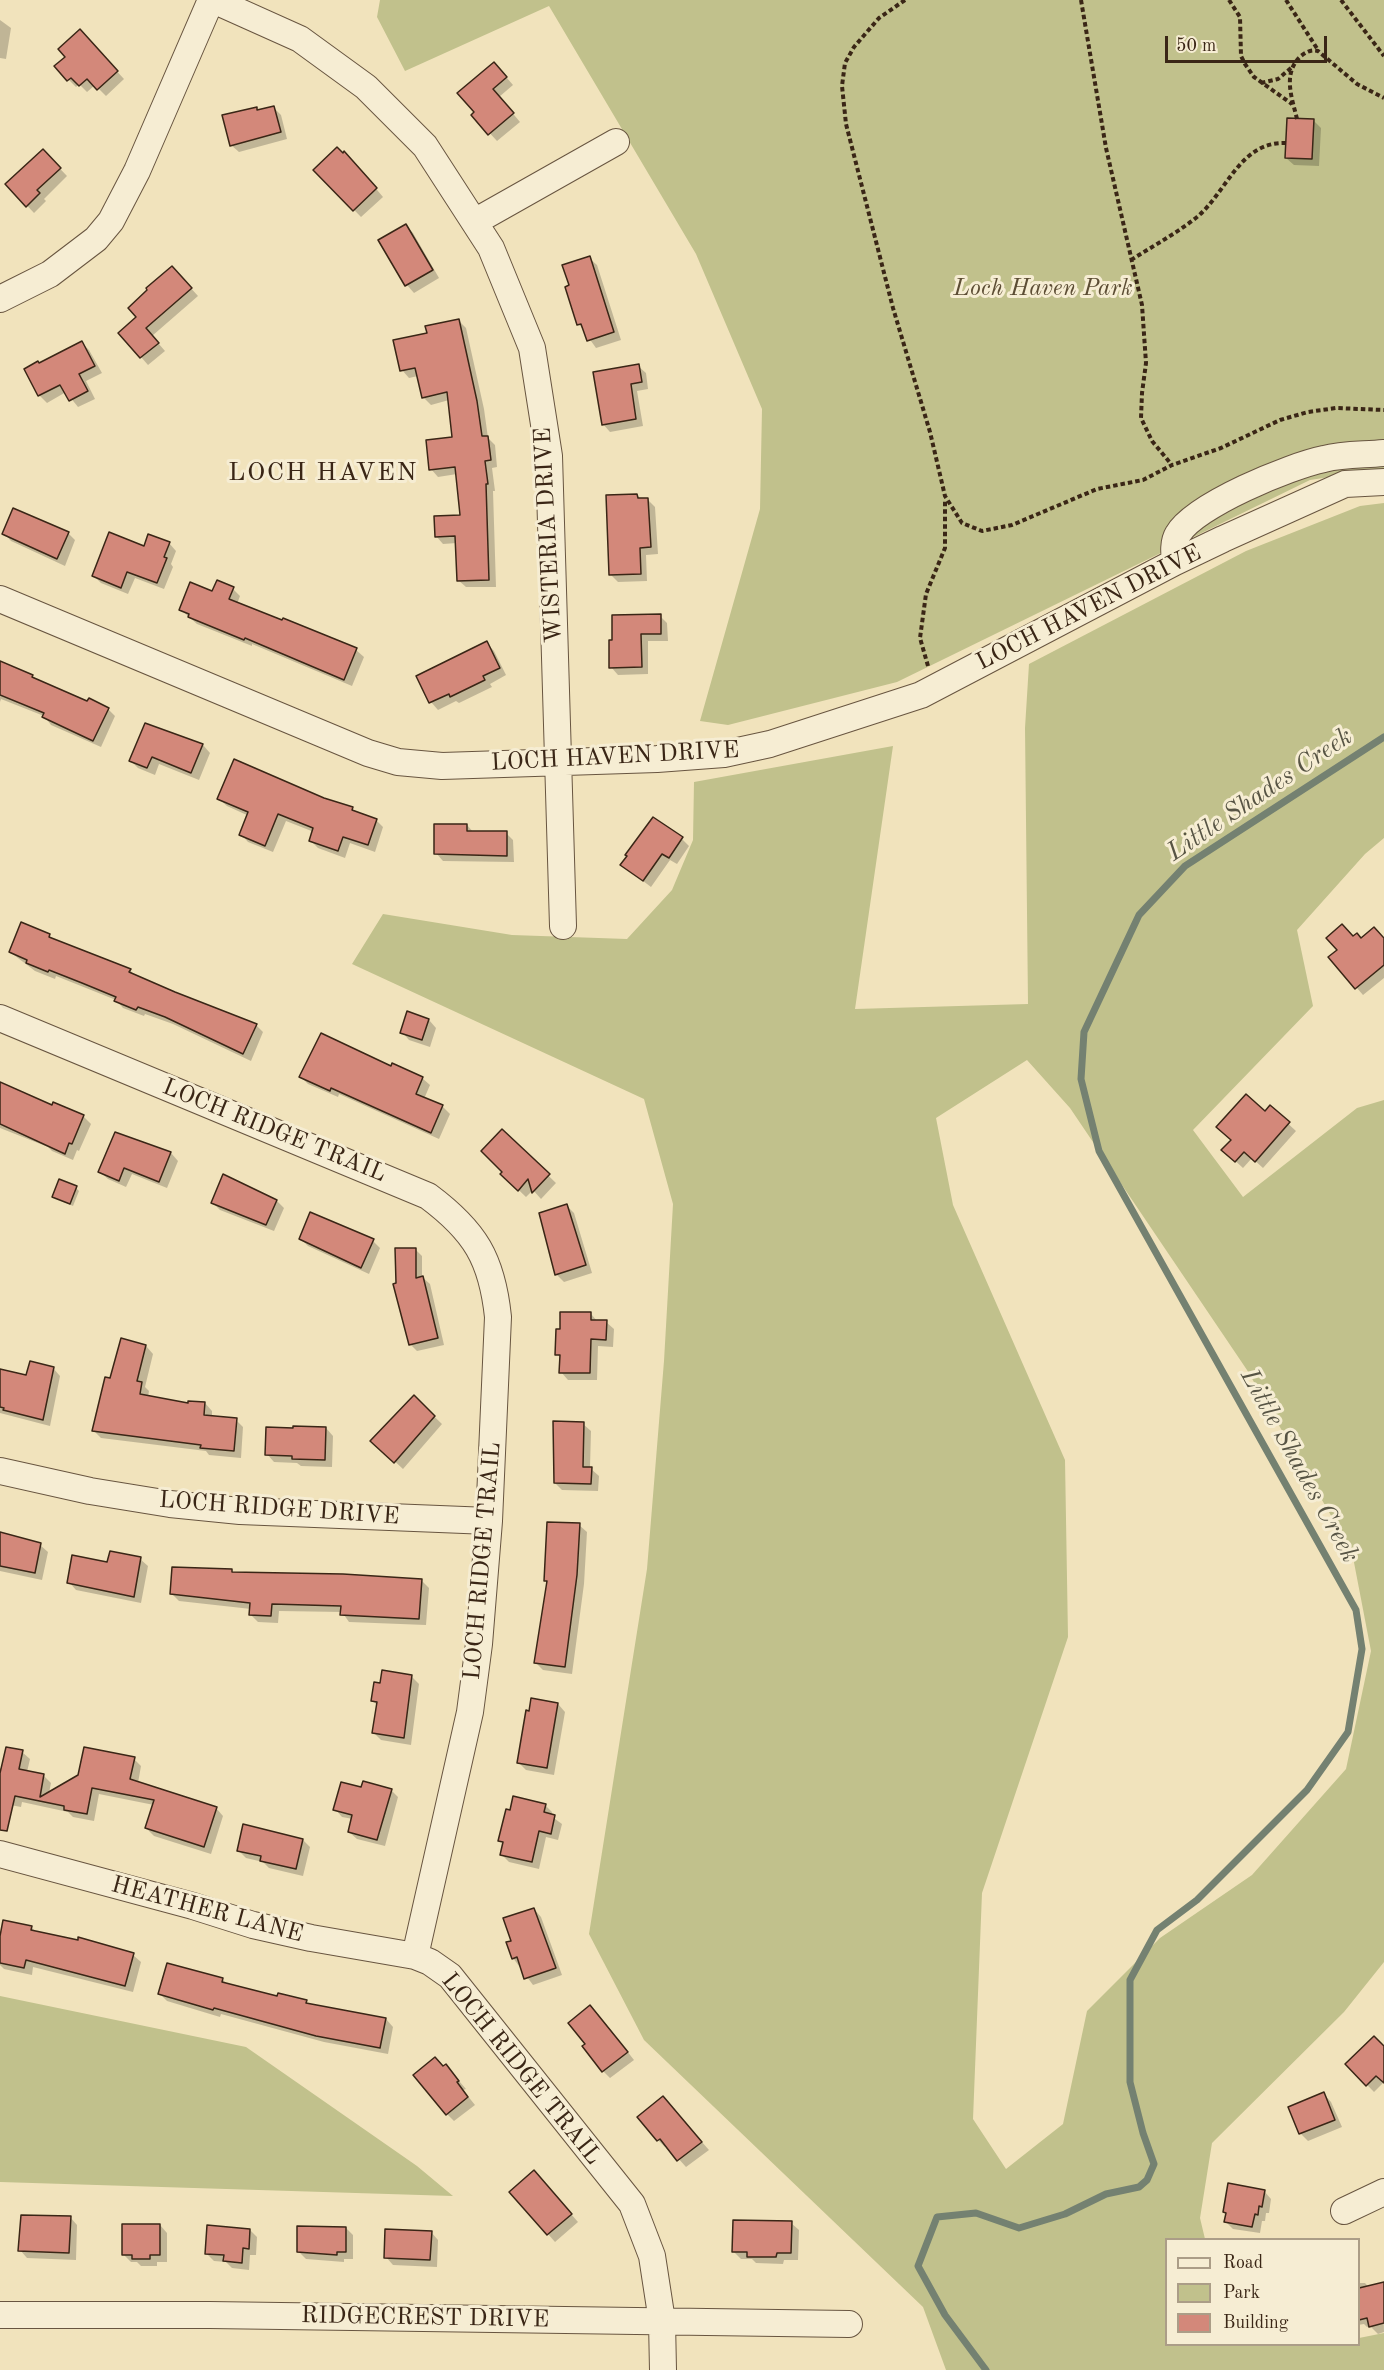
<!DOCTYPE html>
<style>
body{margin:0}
#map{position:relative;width:1384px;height:2370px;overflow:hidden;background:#f1e3bc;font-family:"Old Standard TT",serif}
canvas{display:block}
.legend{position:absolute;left:1165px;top:2238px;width:195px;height:108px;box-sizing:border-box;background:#f6edd3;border:2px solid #ab9d87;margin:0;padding:8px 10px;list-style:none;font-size:18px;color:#3a2616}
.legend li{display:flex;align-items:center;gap:12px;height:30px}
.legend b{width:30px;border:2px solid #ab9d87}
.scale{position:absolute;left:1165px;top:36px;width:162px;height:27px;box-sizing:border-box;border:3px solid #3a2616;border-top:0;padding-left:8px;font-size:18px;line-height:21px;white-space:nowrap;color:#3a2616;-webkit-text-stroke:4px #f6edd3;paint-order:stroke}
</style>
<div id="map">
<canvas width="1384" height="2370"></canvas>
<ul class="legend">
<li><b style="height:8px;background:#f6edd3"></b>Road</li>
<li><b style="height:16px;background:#c1c18c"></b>Park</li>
<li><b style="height:16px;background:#d3887a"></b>Building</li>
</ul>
<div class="scale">50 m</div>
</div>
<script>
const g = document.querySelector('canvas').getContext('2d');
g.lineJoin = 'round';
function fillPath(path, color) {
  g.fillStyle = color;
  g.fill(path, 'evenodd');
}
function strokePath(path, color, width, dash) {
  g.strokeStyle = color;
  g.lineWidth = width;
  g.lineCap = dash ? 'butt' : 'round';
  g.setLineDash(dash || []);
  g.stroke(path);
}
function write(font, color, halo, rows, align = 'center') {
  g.font = font + ' "Old Standard TT",serif';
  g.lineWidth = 6;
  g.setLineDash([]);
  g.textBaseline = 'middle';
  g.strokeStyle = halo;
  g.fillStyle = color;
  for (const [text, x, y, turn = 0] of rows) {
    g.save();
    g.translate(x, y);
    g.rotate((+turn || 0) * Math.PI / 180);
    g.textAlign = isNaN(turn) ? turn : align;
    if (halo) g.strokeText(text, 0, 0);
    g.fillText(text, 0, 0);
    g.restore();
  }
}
fillPath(new Path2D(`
 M380,0H1384V471H1369L1310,480L897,682L728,725L700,721L760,509L762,409L696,254L549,6L405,71L377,17Z
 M1384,503V838L1365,854L1297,930L1313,1006L1193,1130L1243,1197L1357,1108L1384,1100V1962L1344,2012L1212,2143L1200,2218L1205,2239L1166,2240V2344H1358L1359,2338L1384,2333V2370H946L923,2307L644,2040L589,1934L647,1569L664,1361L673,1204L644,1099L352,964L383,914L512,935L627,939L672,890L693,840L694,782L893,746L855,1009L1028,1004L1025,728L1029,664L1246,551L1360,506ZM1027,1060L1070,1108L1247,1370L1352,1552L1371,1651L1346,1769L1252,1875L1160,1938L1087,2011L1063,2124L1006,2169L973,2119L982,1893L1068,1637L1065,1460L953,1205L936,1118Z
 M0,1996L246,2047L417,2166L453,2196L0,2182Z`), '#c1c18c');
fillPath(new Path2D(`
 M0,20L11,28L6,59L0,58Z
 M87,39L124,79L106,96L95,85L87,92L79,84L76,87L56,67Z
 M501,71L513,85L499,97L520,122L497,141L473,115Z
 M274,108L281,115L287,139L239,152L231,145L256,109L259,111Z
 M1314,121L1321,128L1319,166L1294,165L1286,158Z
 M43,151L67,176L44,199L46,201L34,213L7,184Z
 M352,160L383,197L361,217L315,170Z
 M406,226L413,233L439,278L414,293L407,285L381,241Z
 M589,258L597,265L621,340L596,348L579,324L571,286Z
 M179,275L198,296L152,336L165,351L148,365L120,333Z
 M458,320L466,328L484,409L488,438L495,445L497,467L492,468L495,491H493L496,587H466L458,580L457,543L443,544L436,536L462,517L457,474L438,477L431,469L454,439L449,400L431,405L423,397L418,376L409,378L402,370L429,334Z
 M82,343L89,350L102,373L86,381L95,399L78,407L66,392L47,403L39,395V365Z
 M638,366L646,373L648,389L637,391L643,426L610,432L603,424Z
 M637,495L641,500L647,499L655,507L658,554L646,555L647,581L618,582L610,574Z
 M4,533H68L75,540L65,566L11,541Z
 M169,543L176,551L171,564L173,567L164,589L135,578L128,594L101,583L94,576L145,548Z
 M233,589L240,596L237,604L283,622L284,620L356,650L364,657L352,686L252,644V646L197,624L180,609L213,593Z
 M660,616L667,623L668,641H648V674L618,675L611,667L610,642Z
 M487,643L494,651L506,675L490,684L492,687L459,703L456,701L438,710L431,702Z
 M0,663L32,676L37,680L88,703L108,709L115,716L101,747L51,725L44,716L1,699L0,702Z
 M146,725L203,745L210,753L199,780L159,764L155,775L138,768L131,761Z
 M219,799H324L352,808L358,814L376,820L383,827L375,852L350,843L345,858L318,848L311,841L314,832L286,821L273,852L248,842L241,834L249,816L227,806Z
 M467,825L474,833H506L513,840L514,862L443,861L436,853Z
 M682,839L689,846L677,864L670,860L651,887L622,865Z
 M22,924L50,936L55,941L130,970L135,976L256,1025L263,1032L251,1061L173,1024L145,1014L144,1016L123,1008L116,1000L56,976L55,979L35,971L10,952Z
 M1384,939V978L1363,995L1330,957L1361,940Z
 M408,1013L429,1020L436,1028L430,1047L409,1040L402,1032Z
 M392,1068L422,1078L430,1085L424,1099L442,1106L450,1114L439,1139L339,1094L338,1097L308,1084L301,1077Z
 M0,1083L53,1107L83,1116L91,1124L79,1151L77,1150L73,1160L52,1151L48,1147L0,1128Z
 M1270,1107L1296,1131L1263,1168L1252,1158L1243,1168L1231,1157Z
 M502,1131L556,1183L541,1199L533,1190L526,1197L502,1174L504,1172Z
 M116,1134L171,1153L178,1161L167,1188L132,1174L126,1187L108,1179L100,1172Z
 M76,1188L79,1191L73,1206L53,1197Z
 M277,1201L284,1208L274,1231L220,1210L213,1203Z
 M567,1206L574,1213L592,1273L564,1282L556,1274Z
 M301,1239L373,1241L380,1248L369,1274L308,1246Z
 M415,1249L422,1256V1277L430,1284L444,1345L417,1351L411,1345L395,1285Z
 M591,1314L598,1322H606L614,1329L613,1347L598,1346L597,1380H568L561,1372V1358L557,1354Z
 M122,1340L146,1346L153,1354L145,1387L149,1391L148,1397L190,1404L205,1403L212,1411V1418L236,1420L243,1427L241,1458L209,1455L206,1451L101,1438L94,1431L112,1380Z
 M53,1368L60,1376L50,1426L0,1413V1371L27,1377Z
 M414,1397L442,1424L403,1469L373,1441Z
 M583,1424L591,1431L590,1468L599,1476L598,1491L562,1490L555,1483Z
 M326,1428L333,1436L332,1467L301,1466L297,1463L274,1462L267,1454Z
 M579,1525L587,1532L584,1584L572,1674L543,1670L536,1663L548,1583L546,1580Z
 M0,1533L40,1545L48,1552L42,1580L0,1571Z
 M140,1559L148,1566L141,1603L76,1590L69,1582L109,1564Z
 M231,1571L234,1574L421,1580L429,1588L426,1625L349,1622L342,1612L279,1611L278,1623L258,1622L251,1615V1609L179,1601L171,1593Z
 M411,1676L419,1684L411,1745L381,1740L373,1732L378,1706L372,1700Z
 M558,1704L565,1712L554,1775L526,1770L519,1763Z
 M22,1752L30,1759L27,1772L44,1776L51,1783L49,1793L134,1759L141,1766L138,1783L216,1808L223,1816L211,1854L154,1836L146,1828L154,1805L99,1794L94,1821L73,1817L68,1812L22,1802L21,1807L0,1803V1768H3Z
 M362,1788L391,1790L398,1797L385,1846L357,1839L349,1832L353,1819L342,1817L335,1809Z
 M545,1805L552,1812L551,1816L562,1824L558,1840L546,1837L539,1869L509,1862L501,1854L504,1844L500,1840Z
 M303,1840L310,1847L303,1876L269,1868L263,1862L246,1858L238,1850Z
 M534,1909L541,1917L562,1975L533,1985L513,1958V1942Z
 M31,1927L37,1933L133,1955L141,1962L133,1992L33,1967L32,1975L4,1969L0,1965V1944Z
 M222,1979L228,1985L278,1998L386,2019L393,2027L388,2054L324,2042L221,2014L220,2017L167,2001L159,1993Z
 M598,2014L634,2060L610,2078L603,2071Z
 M1384,2048V2082L1374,2092L1347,2064Z
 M446,2066L466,2089L463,2090L475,2105L454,2121L447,2114L444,2067Z
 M1324,2094L1331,2102L1342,2127L1308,2141L1300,2133Z
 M670,2106L709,2150L686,2167L667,2146L665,2147L658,2140Z
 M541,2180L578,2222L555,2242L548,2234Z
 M1264,2191L1271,2199L1269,2213H1266L1265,2221H1262L1260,2233L1233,2229L1226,2222L1227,2215L1224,2212Z
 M70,2217L77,2225L76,2260L27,2258L20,2250Z
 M791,2223L799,2230L798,2260H784L783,2264L756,2263L752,2259H741L734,2252Z
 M160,2225L167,2233V2262H157V2266H141L137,2262H131L124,2255Z
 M346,2228L353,2235V2259H344V2262L306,2259L298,2251Z
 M250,2230L257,2237L256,2255H250L249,2270L232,2268L226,2262L214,2261L207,2254Z
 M431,2232L438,2240L437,2267L393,2265L386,2257Z
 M1383,2282L1384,2332L1378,2334L1370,2326L1367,2327L1364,2324L1358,2325V2283H1365L1373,2292Z`), '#0003');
strokePath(new Path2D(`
 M986,2370L945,2315L918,2266L937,2217L976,2213L1019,2228L1065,2214L1106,2194L1139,2187L1147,2180L1154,2164L1143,2133L1130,2082V1980L1157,1930L1197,1900L1307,1790L1348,1732L1362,1649L1356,1610L1099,1151L1081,1079L1084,1032L1139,915L1185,866L1384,737`), '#748171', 7);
const building = new Path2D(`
 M80,29L118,71L97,90L87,79L79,86L71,78L67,81L54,66L65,57L58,49Z
 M494,62L507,77L493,89L514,113L488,135L471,115L474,112L457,93Z
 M274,106L281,132L230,146L222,115L257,107V110Z
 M1287,118L1314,119L1312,159L1285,158Z
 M337,147L343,153L344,151L377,188L353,211L313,170Z
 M43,149L61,168L37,190L40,193L26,207L5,184Z
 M406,224L433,270L405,286L378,240Z
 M590,256L614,332L587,341L581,324L577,325L565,287L569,285L562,265Z
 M172,266L192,288L146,328L159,343L140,358L118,333L136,317L128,308L147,290L146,288Z
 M459,319L477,401L482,436H488L491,460L485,461L488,484H486L489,580L457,581L455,536L435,537L434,516L460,515L455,467L429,470L426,440L452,437L447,392L422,398L415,368L400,371L393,340L427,333L425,326Z
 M82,341L95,366L79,374L88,391L69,401L60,385L38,396L24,369L38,361L39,363Z
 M639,364L642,382L631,384L636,419L602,425L593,372Z
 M637,494L638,498H648L651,547L640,548L641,574L609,575L606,495Z
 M13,508L69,532L57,559L2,534Z
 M109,532L144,546L148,534L170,542L164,557L167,558L157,583L127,572L121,588L92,576Z
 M217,580L234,587L229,599L282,620L283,618L357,648L344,680L245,638L244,640L188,617L189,614L179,610L190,582L212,591Z
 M661,614V634H641L642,667L609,668V640H612V615Z
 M487,641L500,668L483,676L485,680L450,697L449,694L429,703L416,676Z
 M0,661L33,675L32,677L87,701L89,698L109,708L93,741L42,717L44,713L0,695Z
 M145,723L203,744L191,773L152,757L147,768L129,761Z
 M234,759L324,798L353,807L352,810L377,819L368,845L343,837L338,851L309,841L313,828L278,814L265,846L239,835L248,812L217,799Z
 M653,817L683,837L669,858L662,854L643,881L620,865L627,856L625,855Z
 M434,824H467V831H507V856L434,854Z
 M21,922L50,934L49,937L131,969L129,972L175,992L257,1024L243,1054L165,1017L138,1007L136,1010L114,1001L116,997L82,983L49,970L48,972L26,963L27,960L9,952Z
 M1342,924L1353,936L1357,933L1361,938L1374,927L1384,938V965L1355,989L1328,957L1337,950L1326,938Z
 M407,1011L429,1019L422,1040L400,1033Z
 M321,1033L391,1066L392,1063L423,1077L416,1094L443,1105L431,1133L331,1088L330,1091L299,1077Z
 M0,1082L52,1105L53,1102L84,1115L72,1144L69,1143L65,1154L0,1124Z
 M1246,1094L1265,1111L1270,1105L1290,1122L1255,1162L1244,1152L1235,1162L1221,1150L1231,1140L1216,1127Z
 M502,1129L550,1174L532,1193L528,1179L518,1191L500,1174L502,1172L481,1151Z
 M115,1132L171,1152L159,1182L124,1168L119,1181L98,1172Z
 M223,1174L277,1200L266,1225L211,1203Z
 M59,1179L77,1186L70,1204L52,1197Z
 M567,1204L586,1265L555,1275L539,1213Z
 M310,1212L374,1239L361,1268L299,1239Z
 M395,1248H416V1278L423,1276L438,1338L409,1345L393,1284L396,1283Z
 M560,1312H591V1320H607L606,1340L591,1339L590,1373H559L560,1355H555L556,1329H560Z
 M121,1338L146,1345L137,1381L142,1382L140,1394L188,1403V1401L205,1402L204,1415L237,1418L234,1451L200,1448L201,1445L92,1431L105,1377L110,1378Z
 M30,1361L54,1367L43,1420L3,1410L4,1408L0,1407V1369L26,1375Z
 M414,1395L435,1416L394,1463L370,1441Z
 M553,1421L584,1422L583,1467H592L591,1484L554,1483Z
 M293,1426L326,1427L325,1460L292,1459V1456L265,1455L266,1427L293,1428Z
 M547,1522L580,1523L577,1575L565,1667L534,1663L547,1581H544Z
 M0,1532L41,1543L35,1573L0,1566Z
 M110,1551L141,1557L134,1597L67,1583L72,1555L107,1562Z
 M172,1567L232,1569V1572L343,1574L422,1579L419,1619L340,1615L341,1606L272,1604L271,1616L249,1615L250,1603L170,1594Z
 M382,1670L412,1675L404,1738L372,1733L377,1702L371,1701L374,1682L380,1683Z
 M531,1698L558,1703L547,1768L517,1763L526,1710L529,1711Z
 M6,1747L23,1750L19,1769L44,1774L40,1797L78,1775L84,1747L135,1757L130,1779L217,1807L204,1847L145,1828L154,1800L92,1788L87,1814L64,1810V1806L15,1796L7,1831L0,1830V1773Z
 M363,1781L392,1789L377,1840L348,1832L352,1815L333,1810L341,1782L361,1787Z
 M513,1796L546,1804L544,1812L555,1815L551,1834L539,1831L532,1862L500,1855L503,1842L498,1841L506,1809L510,1810Z
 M243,1824L303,1839L296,1869L260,1861L261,1856L237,1851Z
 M534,1908L556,1968L524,1979L517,1957L512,1959L506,1942L511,1941L503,1918Z
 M3,1920L32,1926L31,1930L78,1940V1937L134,1953L125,1986L26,1960L24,1968L0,1963V1936Z
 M167,1963L223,1978L222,1982L277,1996L278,1993L307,2000L306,2003L386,2018L380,2048L316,2036L214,2008L213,2010L158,1994Z
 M590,2005L628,2052L602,2072L582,2046L585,2044L568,2023Z
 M1374,2036L1384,2046V2083L1376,2076L1366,2086L1345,2064Z
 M435,2057L443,2066L446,2064L459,2081L457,2082L468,2097L446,2115L413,2075Z
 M1324,2092L1335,2120L1299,2134L1288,2107Z
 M663,2096L702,2142L677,2161L660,2139L657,2141L637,2117Z
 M534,2170L572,2214L547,2235L509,2192Z
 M1228,2183L1265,2190L1262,2207L1259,2206L1258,2215L1255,2214L1252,2227L1224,2222L1226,2213L1223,2212Z
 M21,2215L71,2216L69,2253L18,2251Z
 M733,2220L792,2221L791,2253H777L776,2257H747V2252H732Z
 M122,2224H160V2255H150V2259H132V2255H122Z
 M207,2225L250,2229L249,2249L243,2248L242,2263L223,2261L224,2255L205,2254Z
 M297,2226L346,2227V2252H337V2255L297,2252Z
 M385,2229L432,2231L430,2260L384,2258Z
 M1384,2282V2323L1369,2327L1367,2318L1359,2320V2288Z`);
fillPath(building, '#d3887a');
strokePath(building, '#3a2616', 1.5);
const minor = new Path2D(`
 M213,0L300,39L366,87L425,146L491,248L532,348L549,456L563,926
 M476,221L616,142
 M0,299L50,274L96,239L111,221L137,171L211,0
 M1175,562C1174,553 1173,542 1178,534C1195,505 1290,466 1324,459C1343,454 1364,455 1384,453
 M0,599L368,753L398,762L442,766L657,759L724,754L770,744L921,695L1175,562L1223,539L1345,484L1384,482
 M0,1018L428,1196C475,1231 492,1259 498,1317L489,1521L479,1644L470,1712L415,1956
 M0,1471L90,1491L170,1504L240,1511L489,1521
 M0,1854L193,1906L253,1925L311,1938L415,1956L430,1962L450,1976L632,2204L652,2256L662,2321L663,2370
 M1344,2211L1384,2192
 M0,2315H210L849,2324`);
strokePath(minor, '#685540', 28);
strokePath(new Path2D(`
 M905,0L879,18L854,47L845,63L842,86L846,124L893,308L930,432L945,496L962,523L982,531L1012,525L1097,489L1143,480L1172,465L1221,448L1280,420L1308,412L1336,408L1384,410
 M1081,0L1106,148L1142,305L1146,363L1142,393L1141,418L1152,441L1172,465
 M1229,0L1240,17L1241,56L1245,64L1254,77L1292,104
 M1286,0L1318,50
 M1341,0L1384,56
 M1261,83L1278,79L1291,68
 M1297,119C1292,98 1282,73 1301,56C1306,52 1312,49 1318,51L1357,84L1384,98
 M1131,260C1153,246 1177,233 1197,217C1227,192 1240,141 1286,143
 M928,666L920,638L926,594L945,548V499`), '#3a2616', 4, [4.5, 3]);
strokePath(minor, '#f6edd3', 26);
write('italic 24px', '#5c4d34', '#f6edd3', [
 ["Loch Haven Park",1043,289]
]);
write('24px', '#3a2616', '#f6edd3', [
 ["WISTERIA DRIVE",549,535,-93],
 ["LOCH HAVEN DRIVE",1089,608,-27],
 ["LOCH HAVEN DRIVE",615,757,-3],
 ["LOCH RIDGE TRAIL",274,1131,22],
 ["LOCH RIDGE DRIVE",279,1509,4],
 ["LOCH RIDGE TRAIL",483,1561,-85],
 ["HEATHER LANE",207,1910,15],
 ["LOCH RIDGE TRAIL",521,2069,51],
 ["RIDGECREST DRIVE",425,2318,1]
]);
g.letterSpacing = '1.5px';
write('26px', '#3a2616', '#f6edd3', [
 ["LOCH HAVEN",323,473]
]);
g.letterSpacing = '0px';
write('italic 26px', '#575444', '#f6edd3', [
 ["Little Shades Creek",1260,795,-34],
 ["Little Shades Creek",1299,1466,61]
]);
</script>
